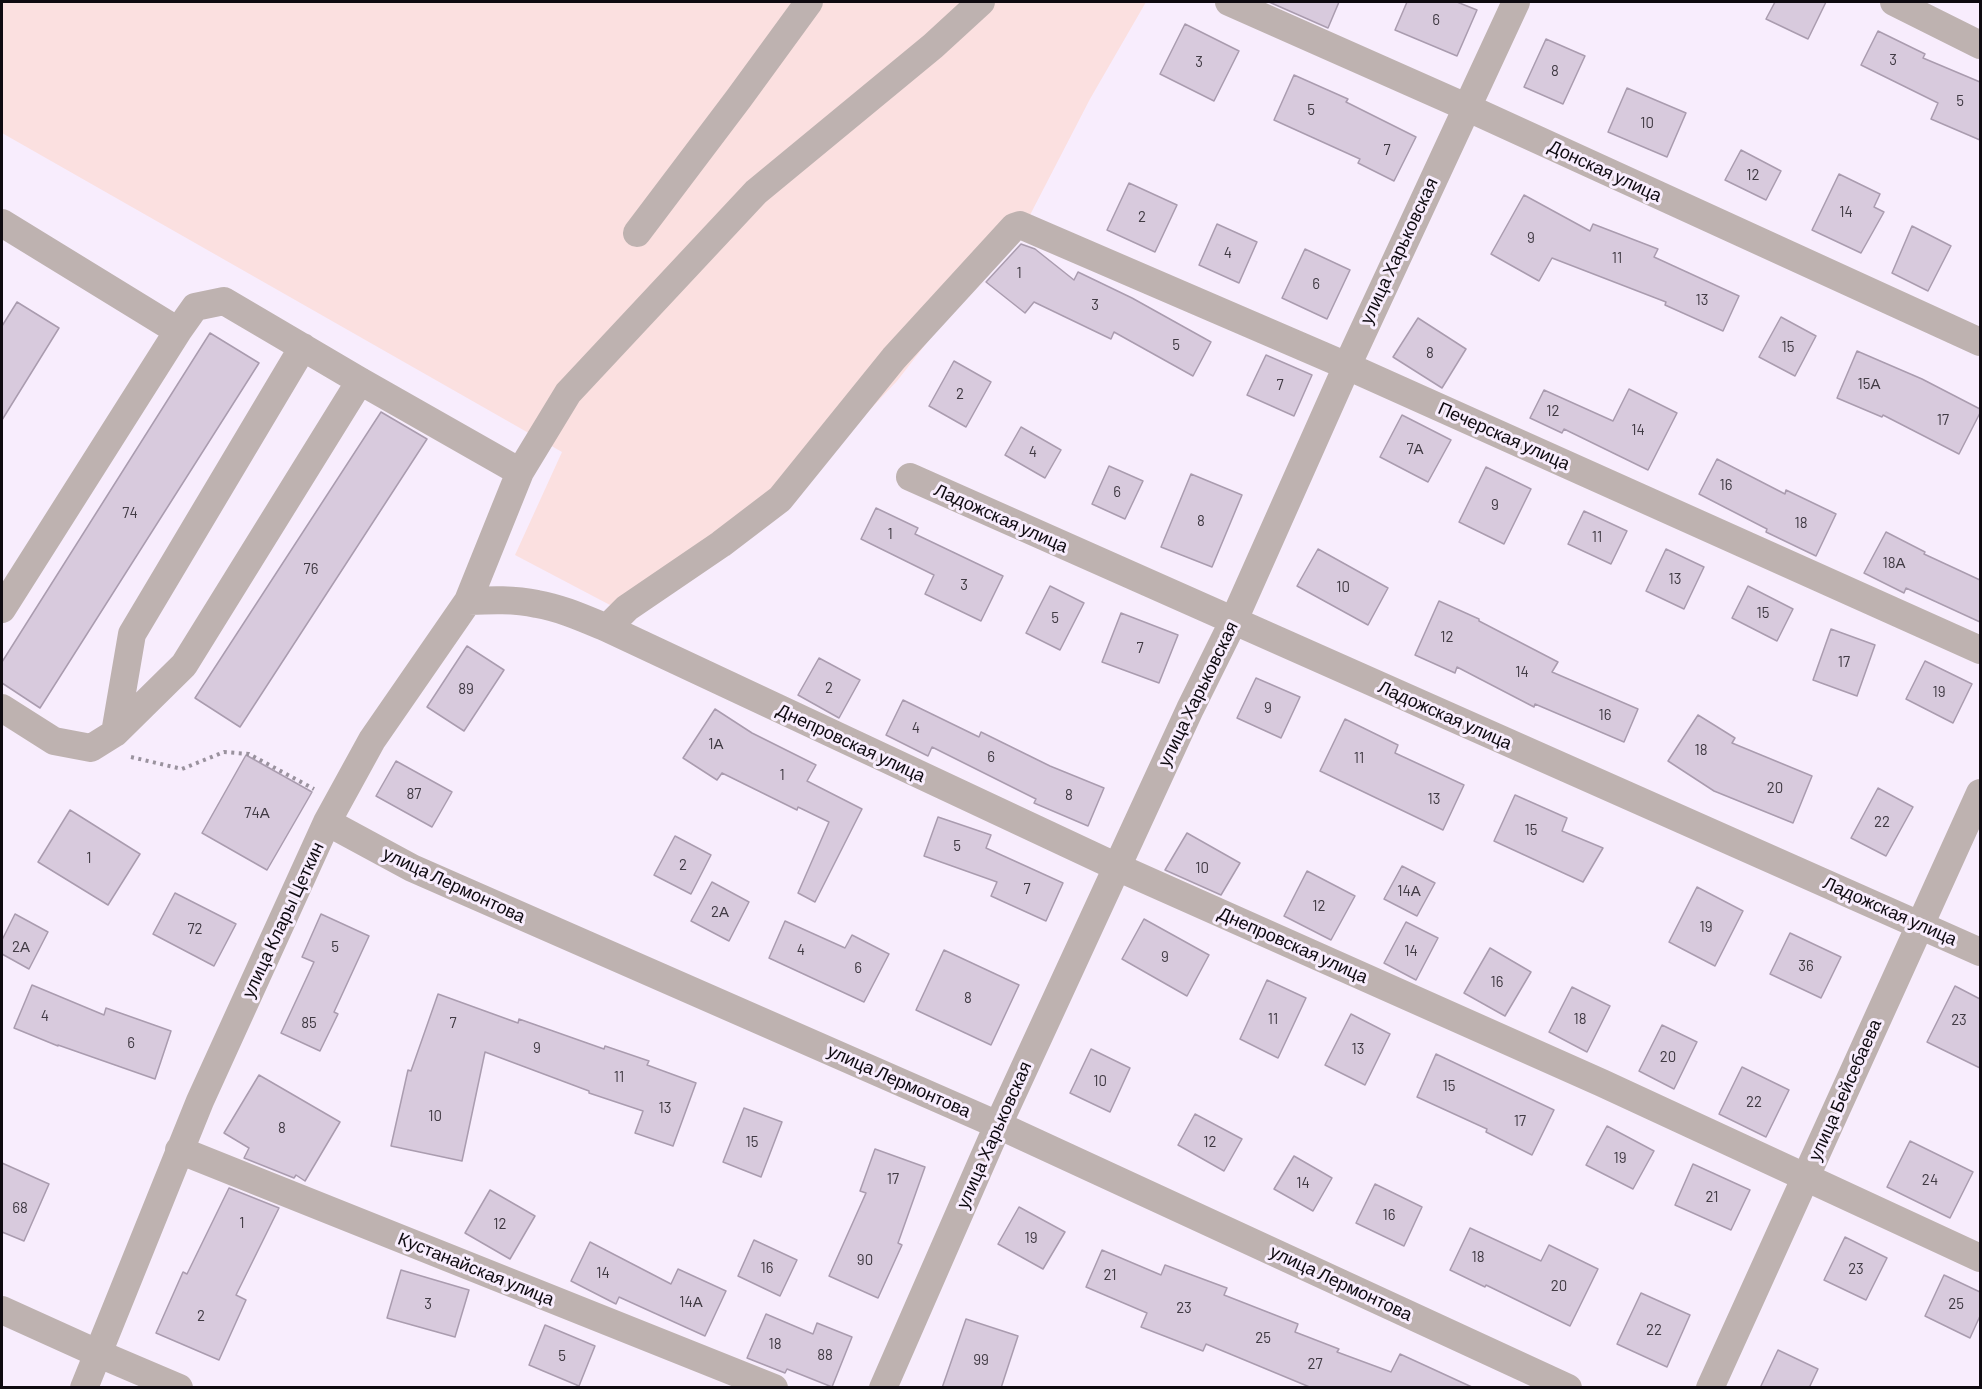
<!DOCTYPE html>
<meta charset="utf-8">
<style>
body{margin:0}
#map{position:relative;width:1982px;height:1389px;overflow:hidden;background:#f8edfd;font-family:Barlow,sans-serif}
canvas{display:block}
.frame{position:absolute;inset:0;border:3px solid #0e0a10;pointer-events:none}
</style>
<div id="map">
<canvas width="1982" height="1389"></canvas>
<div class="frame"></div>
</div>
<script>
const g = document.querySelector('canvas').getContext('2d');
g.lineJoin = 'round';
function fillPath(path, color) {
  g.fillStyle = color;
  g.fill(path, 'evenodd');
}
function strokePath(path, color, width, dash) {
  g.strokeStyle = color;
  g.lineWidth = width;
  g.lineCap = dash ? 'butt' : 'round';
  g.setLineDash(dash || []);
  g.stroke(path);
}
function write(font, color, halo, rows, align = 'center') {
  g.font = font + ' Barlow,sans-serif';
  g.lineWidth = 6;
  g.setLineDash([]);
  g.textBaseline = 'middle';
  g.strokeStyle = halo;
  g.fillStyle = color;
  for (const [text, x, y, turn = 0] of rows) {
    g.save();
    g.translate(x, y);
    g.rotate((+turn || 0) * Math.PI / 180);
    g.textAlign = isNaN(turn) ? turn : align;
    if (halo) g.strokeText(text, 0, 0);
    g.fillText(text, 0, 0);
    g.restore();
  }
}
fillPath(new Path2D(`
 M2,2H1146L1090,99L1030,215L1013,232L897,381L779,506L703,565L610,605L515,555L562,452L2,133Z`), '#fbe0e0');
const building = new Path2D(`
 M1269,2H1339L1328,28Z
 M1407,2H1457L1477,10L1457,56L1395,30Z
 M1775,2H1826L1808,39L1766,19Z
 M1185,24L1239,51L1214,101L1160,74Z
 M1878,31L1925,54L1923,58L1980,82V140L1931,119L1938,103L1861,65Z
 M1546,39L1585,56L1563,104L1524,87Z
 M1294,75L1348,99L1346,102L1416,137L1394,181L1358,163L1360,159L1274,120Z
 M1627,88L1686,113L1667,157L1608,132Z
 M1741,150L1781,171L1766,200L1725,180Z
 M1839,174L1880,194L1874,207L1884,212L1861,253L1812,230Z
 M1129,183L1177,205L1155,252L1107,230Z
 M1524,195L1590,231L1593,224L1658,249L1654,257L1739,296L1723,331L1665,305L1666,302L1552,258L1539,281L1491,254Z
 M1217,224L1257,242L1239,283L1199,265Z
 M1912,226L1951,246L1928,291L1892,273Z
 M1021,244L1035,249L1074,280L1078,272L1132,298L1211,342L1193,376L1114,332L1111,339L1034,302L1025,313L986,282Z
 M1305,249L1350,270L1327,319L1282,298Z
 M17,302L59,328L2,420V326Z
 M1781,317L1816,336L1795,376L1759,357Z
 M1418,318L1466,349L1442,388L1393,357Z
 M210,333L259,363L40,708L2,683V662Z
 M1857,351L1922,379L1980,409V413L1959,454L1883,415L1882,417L1837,398Z
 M1266,355L1312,375L1294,416L1247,395Z
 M954,361L991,382L966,427L929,406Z
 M1629,389L1677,413L1648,470L1564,429L1562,433L1530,418L1544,390L1613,421Z
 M381,412L427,439L240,727L195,698Z
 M1402,415L1451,440L1428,482L1380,457Z
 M1021,427L1061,450L1045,478L1005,455Z
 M1717,459L1785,494L1786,490L1836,514L1816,556L1766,532L1767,529L1699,494Z
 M1109,466L1143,481L1125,519L1092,504Z
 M1486,467L1531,489L1504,544L1459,522Z
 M1191,474L1242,495L1212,567L1161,547Z
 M876,508L918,528L915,534L1003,576L981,621L925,594L934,575L861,539Z
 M1584,511L1627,531L1611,564L1568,544Z
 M1886,532L1925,552L1924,554L1980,580V622L1906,588L1904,593L1864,573Z
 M1318,549L1388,588L1368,625L1297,586Z
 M1666,549L1704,567L1684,609L1646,591Z
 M1050,586L1084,603L1060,650L1026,633Z
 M1748,586L1793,609L1777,641L1732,618Z
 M1439,601L1479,619V621L1558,662L1552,672L1638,709L1624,742L1535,704L1534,707L1457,667L1455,673L1415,655Z
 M1121,613L1178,635L1159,683L1102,662Z
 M1831,629L1875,645L1857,696L1813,680Z
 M467,646L504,670L464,731L427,707Z
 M819,658L860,680L839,718L798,695Z
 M1925,661L1972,684L1953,723L1906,699Z
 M1256,678L1300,697L1281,738L1237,718Z
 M903,700L979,737L981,732L1050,766L1104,788L1088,826L1034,803L1036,799L932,747L928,756L886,735Z
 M715,709L752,733L816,765L807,781L862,809L815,902L798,893L829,822L798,807L797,810L722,773L717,780L683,758Z
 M1698,715L1735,738L1732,743L1812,776L1793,823L1714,791L1668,761Z
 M1345,719L1398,745L1395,753L1464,785L1443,830L1320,771Z
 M246,755L312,792L267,870L202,833Z
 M396,761L452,792L432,827L376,796Z
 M1878,788L1913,807L1886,856L1851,838Z
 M1515,795L1567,818L1562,831L1603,848L1583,882L1494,841Z
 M70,810L140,854L108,905L38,862Z
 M938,817L991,835L986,848L1063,883L1046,921L991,896L997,882L924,856Z
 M1187,833L1240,863L1221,895L1165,870Z
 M675,836L711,855L691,894L654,875Z
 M1402,866L1435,883L1417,916L1384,899Z
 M1307,871L1355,896L1331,940L1284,916Z
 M712,882L749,902L729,941L691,921Z
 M1697,887L1743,911L1715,966L1669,942Z
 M175,893L236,924L214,966L153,934Z
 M15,914L48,932L29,969L2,954V940Z
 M321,914L369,936L334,1012L338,1014L320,1051L281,1033L314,962L302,957Z
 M1144,919L1209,955L1187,996L1122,959Z
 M785,921L845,948L852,935L889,954L864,1002L769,958Z
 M1406,922L1438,938L1416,980L1384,963Z
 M1790,933L1841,957L1821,998L1770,974Z
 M1490,948L1531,972L1505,1016L1464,993Z
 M944,950L1019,985L991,1045L916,1010Z
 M1267,980L1306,998L1278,1058L1240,1039Z
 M32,985L104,1015L106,1008L171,1031L155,1079L58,1045V1046L14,1028Z
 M1955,986L1980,999V1068L1927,1042Z
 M1572,987L1610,1006L1587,1052L1549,1032Z
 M438,994L518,1023L519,1019L604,1049L605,1046L649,1061L647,1065L696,1083L673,1146L635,1133L643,1111L589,1093V1091L485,1052L462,1161L391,1146L408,1070L411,1071Z
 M1351,1014L1390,1034L1365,1085L1325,1065Z
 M1662,1025L1697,1042L1674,1089L1639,1071Z
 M1091,1049L1130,1068L1110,1112L1070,1093Z
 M1436,1054L1554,1110L1532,1155L1486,1132L1487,1129L1417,1097Z
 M1742,1067L1789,1090L1766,1137L1719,1114Z
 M259,1075L340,1122L305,1181L296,1175L294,1178L244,1158L249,1148L224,1133Z
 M744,1108L782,1122L761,1177L723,1162Z
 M1195,1114L1242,1139L1224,1171L1178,1145Z
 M1607,1126L1654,1151L1633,1189L1586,1165Z
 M1910,1141L1973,1172L1950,1218L1887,1187Z
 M875,1149L925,1167L898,1243L902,1245L878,1298L829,1276L866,1193L860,1191Z
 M1294,1156L1332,1178L1313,1211L1274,1189Z
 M2,1163L49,1184L24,1241L2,1232Z
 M1693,1164L1750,1190L1731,1230L1675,1205Z
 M1375,1184L1422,1207L1404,1246L1356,1223Z
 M229,1188L279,1208L236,1295L246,1300L219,1360L156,1333L183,1272L187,1274Z
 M490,1190L535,1216L510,1259L465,1233Z
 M1019,1207L1065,1232L1043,1269L998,1244Z
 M1470,1228L1541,1261L1549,1245L1598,1269L1570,1326L1486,1285L1485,1287L1450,1270Z
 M1845,1237L1887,1258L1866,1300L1824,1280Z
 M754,1240L797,1260L780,1296L738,1276Z
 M590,1242L671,1284L678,1269L726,1291L705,1336L619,1297L616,1304L571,1281Z
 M1102,1250L1161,1275L1165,1265L1227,1288L1224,1295L1298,1324L1295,1332L1339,1349L1337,1352L1391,1372L1400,1354L1474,1388H1312L1206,1344L1203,1351L1141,1327L1147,1313L1086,1287Z
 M401,1270L469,1290L455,1337L387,1318Z
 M1944,1275L1980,1292V1316L1970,1338L1925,1316Z
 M1641,1293L1690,1315L1667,1367L1617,1344Z
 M766,1314L813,1334L817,1323L852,1337L832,1387L787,1369L785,1373L747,1358Z
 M966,1319L1018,1336L1001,1388H942Z
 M545,1325L595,1346L579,1386L529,1365Z
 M1778,1350L1818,1369L1809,1388H1760Z`);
fillPath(building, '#d8cadd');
strokePath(building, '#aa9caf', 1.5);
strokePath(new Path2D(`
 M131,757L182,769L224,752L249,754L314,789`), '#9a929e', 4, [3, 4.5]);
strokePath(new Path2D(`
 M1229,2L1466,107L1980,342
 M1894,2L1980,45
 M2,223L178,331L195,307L224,301L360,381L520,472
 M637,233L739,98L809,2
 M910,477L1980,952
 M468,601C491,600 514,599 537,604C561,608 585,619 607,628L627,608L721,544L780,499L894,358L1014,227L1020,225L1347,366L1980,650
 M2,609L178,331
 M607,628L1117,867L1602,1083L1980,1258
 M2,708L54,741L91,748L115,733L184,665L360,381
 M115,733L132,634L303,347
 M327,822L412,868L998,1125L1568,1388
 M179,1150L774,1388
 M2,1310L97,1353L179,1388
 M84,1388L200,1101L327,822L372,740L468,601L520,472L568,393L756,192L933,46L981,2
 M883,1388L998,1125L1190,709L1233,622L1347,366L1516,2
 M1710,1388L1980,793`), '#beb2b0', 28);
write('15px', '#403a43', null, [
 ["6",1436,20],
 ["3",1893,60],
 ["3",1199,62],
 ["8",1555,71],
 ["5",1960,101],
 ["5",1311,110],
 ["10",1647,123],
 ["7",1387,150],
 ["12",1753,175],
 ["14",1846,212],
 ["2",1142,217],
 ["9",1531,238],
 ["4",1228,253],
 ["11",1617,258],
 ["1",1019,273],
 ["6",1316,284],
 ["13",1702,300],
 ["3",1095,305],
 ["5",1176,345],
 ["15",1788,347],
 ["8",1430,353],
 ["15А",1869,384],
 ["7",1280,385],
 ["2",960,394],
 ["12",1553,411],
 ["17",1943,420],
 ["14",1638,430],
 ["7А",1415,449],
 ["4",1033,452],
 ["16",1726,485],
 ["6",1117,492],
 ["9",1495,505],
 ["74",130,513],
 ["8",1201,521],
 ["18",1801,523],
 ["1",890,534],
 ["11",1597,537],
 ["18А",1894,563],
 ["76",311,569],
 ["13",1675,579],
 ["3",964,585],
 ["10",1343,587],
 ["15",1763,613],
 ["5",1055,618],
 ["12",1447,637],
 ["7",1140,648],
 ["17",1844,662],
 ["14",1522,672],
 ["2",829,688],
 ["89",466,689],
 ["19",1939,692],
 ["9",1268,708],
 ["16",1605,715],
 ["4",916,728],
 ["1А",716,744],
 ["18",1701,750],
 ["6",991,757],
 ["11",1359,758],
 ["1",782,775],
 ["20",1775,788],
 ["87",414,794],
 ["8",1069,795],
 ["13",1434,799],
 ["74А",257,813],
 ["22",1882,822],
 ["15",1531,830],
 ["5",957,846],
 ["1",89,858],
 ["2",683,865],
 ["10",1202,868],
 ["7",1027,889],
 ["14А",1409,891],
 ["12",1319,906],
 ["2А",720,912],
 ["19",1706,927],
 ["72",195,929],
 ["2А",21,947],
 ["5",335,947],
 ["4",801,950],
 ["14",1411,951],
 ["9",1165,957],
 ["36",1806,966],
 ["6",858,968],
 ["16",1497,982],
 ["8",968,998],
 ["4",45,1016],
 ["11",1273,1019],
 ["18",1580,1019],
 ["23",1959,1020],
 ["85",309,1023],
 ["7",453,1023],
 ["6",131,1043],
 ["9",537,1048],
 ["13",1358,1049],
 ["20",1668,1057],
 ["11",619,1077],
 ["10",1100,1081],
 ["15",1449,1086],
 ["22",1754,1102],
 ["13",665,1108],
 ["10",435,1116],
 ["17",1520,1121],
 ["8",282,1128],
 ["15",752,1142],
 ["12",1210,1142],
 ["19",1620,1158],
 ["17",893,1179],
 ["24",1930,1180],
 ["14",1303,1183],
 ["21",1712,1197],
 ["68",20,1208],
 ["16",1389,1215],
 ["1",242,1223],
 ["12",500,1224],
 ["19",1031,1238],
 ["18",1478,1257],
 ["90",865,1260],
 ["16",767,1268],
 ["23",1856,1269],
 ["14",603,1273],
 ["21",1110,1275],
 ["20",1559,1286],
 ["14А",691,1302],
 ["3",428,1304],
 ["25",1956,1304],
 ["23",1184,1308],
 ["2",201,1316],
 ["22",1654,1330],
 ["25",1263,1338],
 ["18",775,1344],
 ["88",825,1355],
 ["5",562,1356],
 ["99",981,1360],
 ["27",1315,1364]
]);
write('18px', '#0e0a10', '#f8edfd', [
 ["Донская улица",1605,171,25],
 ["улица Харьковская",1399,251,-65],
 ["Печерская улица",1504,436,24],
 ["Ладожская улица",1001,518,24],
 ["улица Харьковская",1198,694,-64],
 ["Ладожская улица",1445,715,24],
 ["Днепровская улица",851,743,25],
 ["улица Лермонтова",454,885,25],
 ["Ладожская улица",1890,911,24],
 ["улица Клары Цеткин",283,920,-65],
 ["Днепровская улица",1293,945,24],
 ["улица Лермонтова",899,1081,24],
 ["улица Бейсебаева",1845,1090,-66],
 ["улица Харьковская",994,1135,-66],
 ["Кустанайская улица",476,1269,22],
 ["улица Лермонтова",1341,1283,25]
]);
</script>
